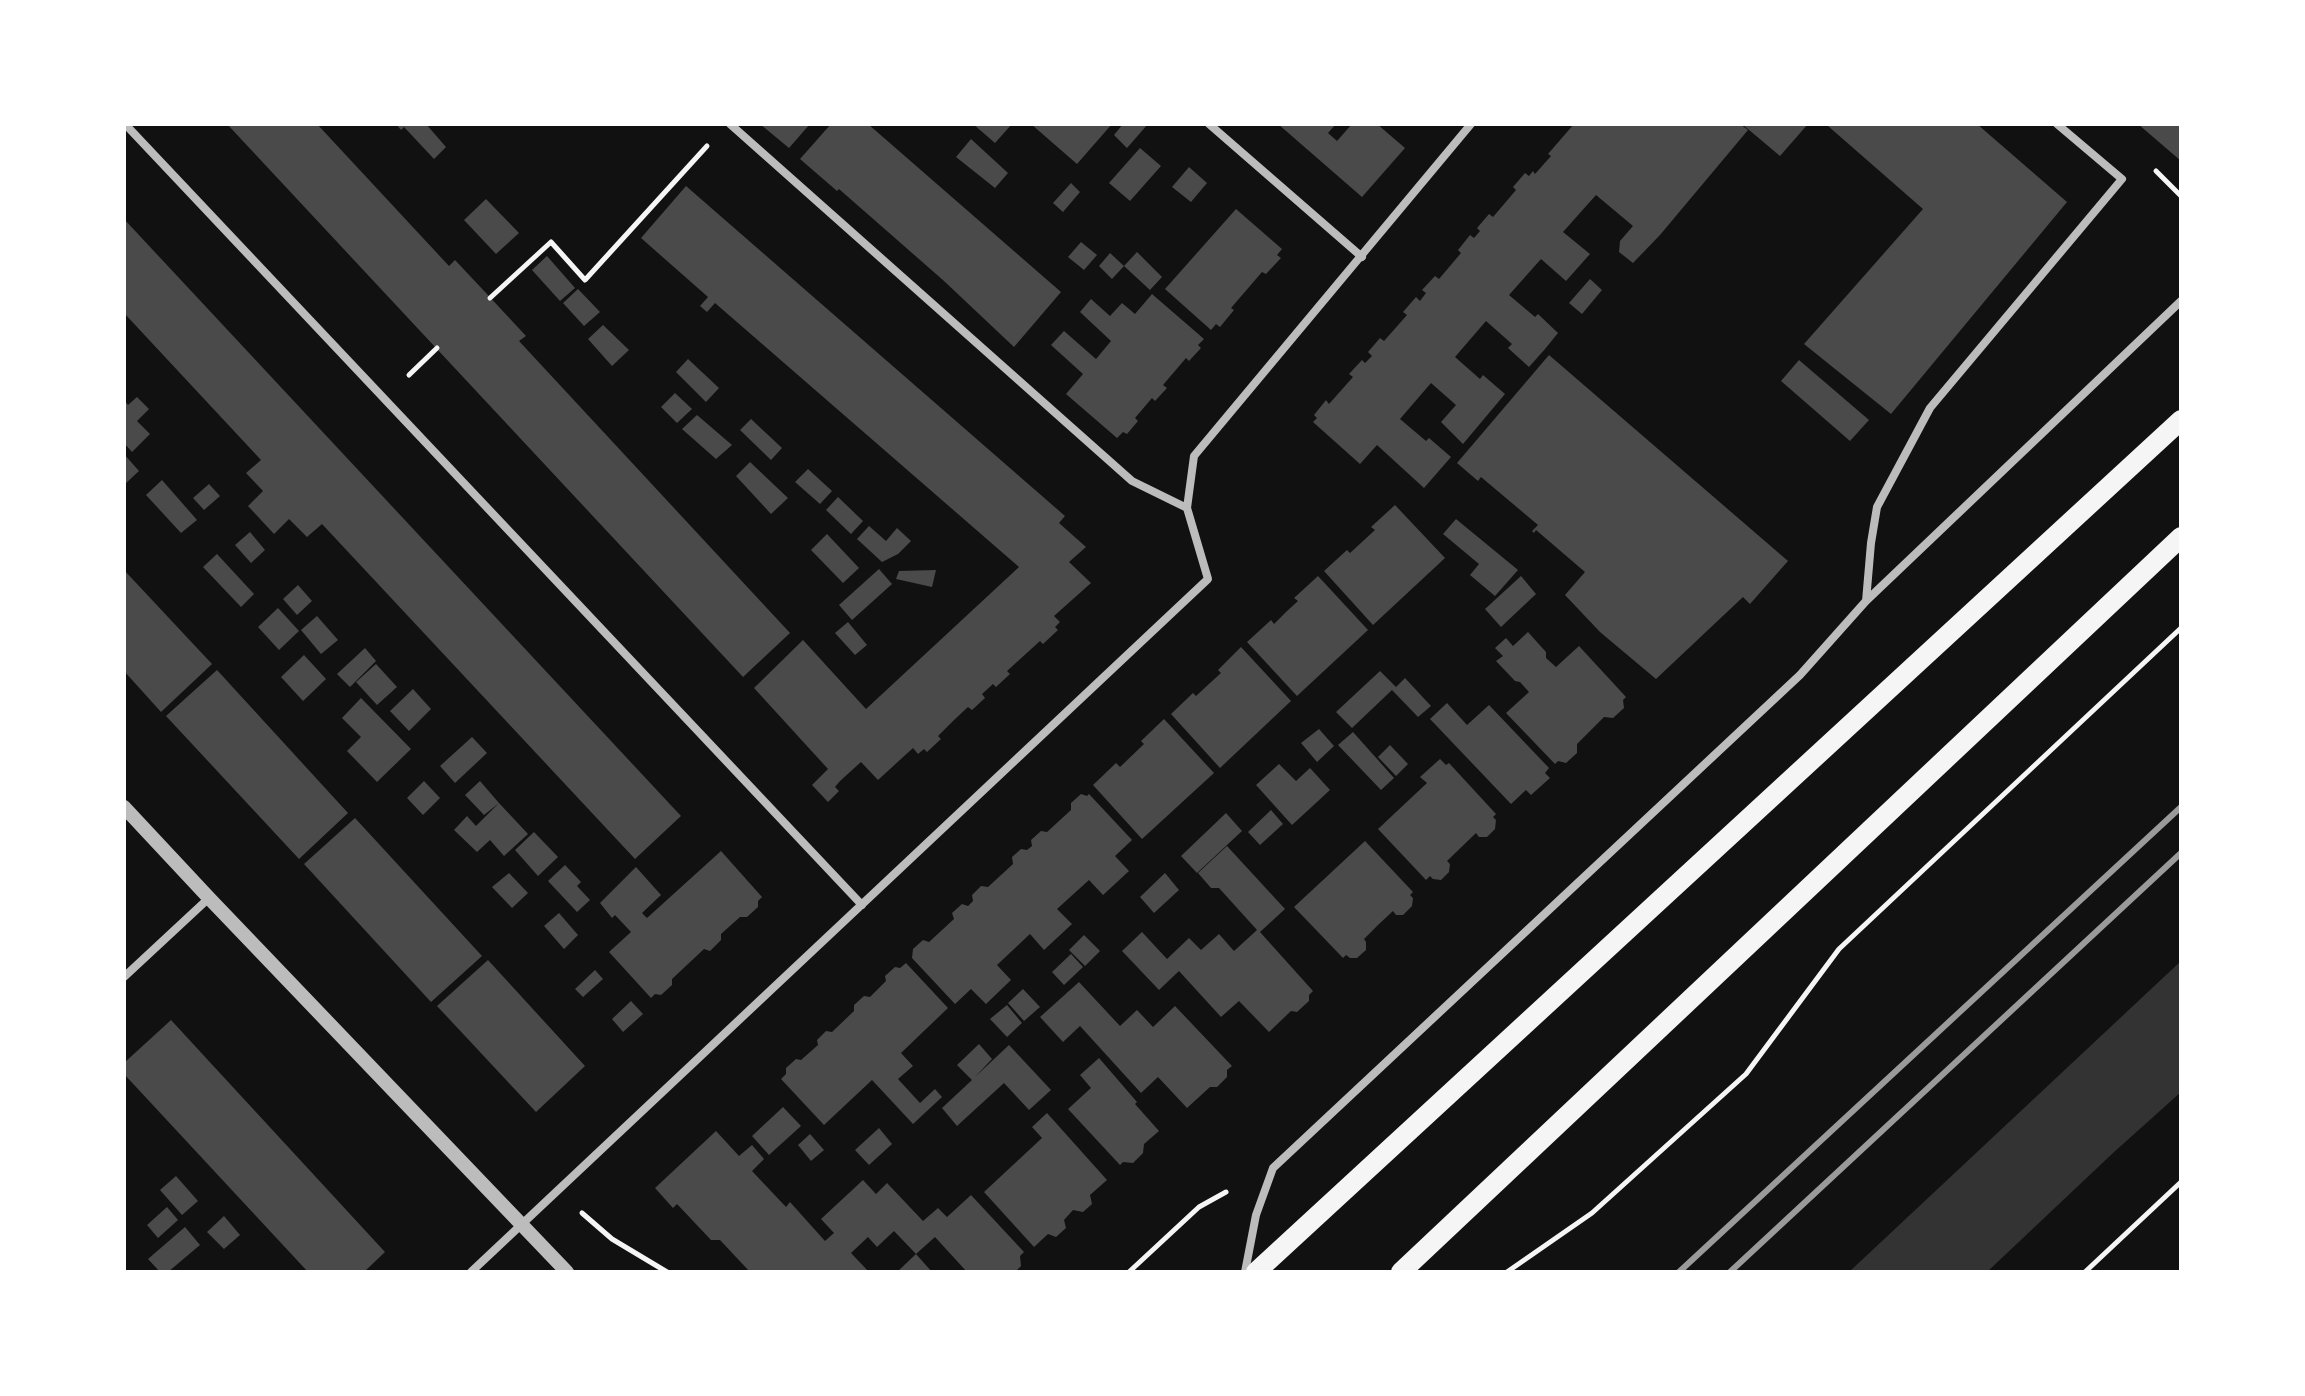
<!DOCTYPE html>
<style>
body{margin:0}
#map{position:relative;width:2305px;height:1396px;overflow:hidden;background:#111;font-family:Lato,sans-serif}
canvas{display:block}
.frame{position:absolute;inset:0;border:126px solid #fff;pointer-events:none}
</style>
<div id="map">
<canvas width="2305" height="1396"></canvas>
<div class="frame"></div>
</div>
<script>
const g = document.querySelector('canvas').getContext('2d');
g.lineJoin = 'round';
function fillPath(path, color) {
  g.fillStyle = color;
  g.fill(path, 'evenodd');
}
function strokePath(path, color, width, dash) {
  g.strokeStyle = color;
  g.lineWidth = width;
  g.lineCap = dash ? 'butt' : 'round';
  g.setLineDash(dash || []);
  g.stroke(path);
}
fillPath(new Path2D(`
 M2181,961V1092L2113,1153L1987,1272H1849Z`), '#333');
fillPath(new Path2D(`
 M227,124H317L449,266L455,260L486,293L526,336L519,341L790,633L743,677Z
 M396,124H426L446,147L434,159L404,127L401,130Z
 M760,124H810L789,148Z
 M831,124H868L1061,292L1014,347L944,281L839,189L837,191L800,159Z
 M973,124H1012L995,143Z
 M1031,124H1112L1077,164Z
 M1123,124H1148L1127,148L1114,135Z
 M1278,124H1336L1328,133L1337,141L1352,124H1377L1405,148L1362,197Z
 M1574,124H1740L1748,130L1660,235L1633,263L1619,252L1620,241L1633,226L1596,195L1563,232L1590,254L1566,281L1541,259L1509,295L1535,317L1538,314L1558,333L1545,349L1529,367L1508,348L1512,344L1486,321L1455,357L1480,379L1483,375L1505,394L1463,444L1441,422L1456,405L1431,383L1400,419L1426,441L1429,438L1451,457L1424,488L1377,445L1360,464L1313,422L1317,418L1314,415L1326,400L1329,404L1353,377L1349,374L1362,360L1365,363L1372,356L1368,352L1380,338L1384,341L1407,315L1403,312L1416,297L1420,301L1426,293L1422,290L1435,276L1439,279L1461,253L1458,250L1470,235L1474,238L1480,231L1477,228L1489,214L1493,217L1516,190L1513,187L1525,173L1529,176L1533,171L1535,174L1551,156L1548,154Z
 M1742,124H1808L1780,156Z
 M1830,124H1977L2067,202L1891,414L1804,344L1923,209L1828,126Z
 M2138,124H2181V161Z
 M971,139L1008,173L995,188L956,157Z
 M1140,148L1161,166L1130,201L1109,183Z
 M1189,167L1207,183L1191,202L1172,187Z
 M1071,183L1080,192L1063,212L1053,203Z
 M686,186L1065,516L1059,523L1086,547L1069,562L1091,583L1054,616L1060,622L1055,627L1058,630L1043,644L1040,641L1007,671L1010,674L996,687L993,684L982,694L985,698L972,710L968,707L953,721L938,736L941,739L927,752L924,749L918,754L913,748L878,780L861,762L840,781L835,787L839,791L828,802L812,785L828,769L754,688L803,640L866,709L1019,567L715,303L707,312L700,306L708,297L641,238Z
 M486,199L519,233L496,254L464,220Z
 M1236,209L1282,249L1277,255L1281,258L1266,274L1262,272L1231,308L1234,310L1220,327L1216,324L1211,330L1165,289Z
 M124,219L681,816L635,859L322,524L307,537L289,519L274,534L248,506L263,491L246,473L261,460L124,313Z
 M1081,242L1097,255L1084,270L1068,257Z
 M1137,252L1162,277L1150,290L1124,266Z
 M1110,253L1124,266L1112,279L1099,266Z
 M547,256L575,288L560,301L532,270Z
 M1590,279L1602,290L1582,314L1569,303Z
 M578,289L600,312L584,326L563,303Z
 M1152,294L1204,339L1198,345L1201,348L1189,361L1186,358L1163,385L1167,388L1155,401L1152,398L1135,418L1138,421L1127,434L1123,432L1117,438L1066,394L1083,374L1051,345L1064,331L1096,359L1111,341L1080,312L1091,299L1110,316L1122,303L1135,314Z
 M603,325L629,350L612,366L588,339Z
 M1549,355L1788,561L1750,604L1743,597L1656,679L1600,632L1565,595L1585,572L1536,530L1534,533L1532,531L1538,525L1481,477L1478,481L1457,463Z
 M688,359L719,388L706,402L676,372Z
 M1799,360L1869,420L1850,441L1781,381Z
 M675,393L692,409L677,423L661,407Z
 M137,397L149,409L137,421L150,434L132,452L124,443V400L128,405Z
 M697,415L732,445L716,459L682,429Z
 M751,419L782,448L771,460L740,430Z
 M124,454L139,471L124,485Z
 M750,462L788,498L771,514L736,476Z
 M808,469L832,491L820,504L795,482Z
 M162,480L197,520L181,533L146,495Z
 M209,484L220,496L204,510L193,498Z
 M838,497L863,521L851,534L826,510Z
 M1395,505L1445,558L1373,625L1324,571L1347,550L1350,553L1375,530L1371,527Z
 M1456,519L1518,570L1495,596L1470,575L1479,564L1443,534Z
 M869,526L886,541L897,528L911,541L898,554L882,562L857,539Z
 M250,532L265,550L251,563L235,545Z
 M827,534L859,568L843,583L811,550Z
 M217,554L254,594L241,607L203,567Z
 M879,569L892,584L852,620L839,605Z
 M124,570L212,664L161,712L124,671Z
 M936,570L932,587L896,579L899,571Z
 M1318,576L1368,630L1297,696L1247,642L1271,620L1274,624L1286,612L1298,601L1294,598Z
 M1521,576L1536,594L1501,627L1485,609Z
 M298,585L312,601L297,615L283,599Z
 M278,608L299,631L279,650L258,627Z
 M317,616L338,640L321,654L301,630Z
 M848,622L867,645L855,655L835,633Z
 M1528,632L1546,652V658L1556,667L1579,646L1626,697L1623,700L1624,708L1613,718L1604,717L1577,744V753L1566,763L1558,761L1555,764L1506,713L1529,692L1520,682L1515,681L1496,661L1503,656L1495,648L1506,638L1513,646Z
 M1241,647L1291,701L1220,768L1171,714L1193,693L1196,696L1210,683L1221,673L1218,670Z
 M365,648L376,661L350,687L337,674Z
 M304,655L326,679L303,701L281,677Z
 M376,664L397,687L377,705L356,682Z
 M217,670L348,813L299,859L166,716Z
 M1380,671L1396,687L1405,678L1431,706L1418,717L1392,690L1352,728L1336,712Z
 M413,689L431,709L409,731L390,711Z
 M361,698L411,749L377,782L347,751L361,737L342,718Z
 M1447,703L1467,725L1489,705L1549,768L1545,773L1550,778L1531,795L1526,790L1511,804L1430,719Z
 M1164,719L1214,773L1142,839L1093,785L1116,763L1120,767L1144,744L1141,741Z
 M1319,729L1334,746L1317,762L1301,743Z
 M1353,732L1394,778L1381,790L1338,745Z
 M472,737L487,753L455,783L440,766Z
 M1390,745L1408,764L1396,776L1378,757Z
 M1440,759L1446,765L1449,763L1496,814L1493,817L1496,820L1495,829L1487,837H1479L1476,833L1447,861L1450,864L1449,872L1441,880L1433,879L1430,876L1426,880L1378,829L1427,783L1420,777Z
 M1279,764L1296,781L1310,768L1330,790L1292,825L1256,785Z
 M424,781L440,798L423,815L407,798Z
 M480,781L499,803L484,815L465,795Z
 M1081,794L1087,796L1089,794L1132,840L1115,856L1129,871L1103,895L1089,880L1057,909L1072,924L1044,950L1030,934L997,965L1011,980L986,1004L971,989L955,1004L912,958L913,949L923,940L929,942L954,919L952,913L962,904L968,906L973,901L972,895L981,886L988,887L1013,864L1012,857L1021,849L1027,850L1032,846L1031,840L1041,831L1047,832L1071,810V803Z
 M499,803L528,834L504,856L490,840L477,852L454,830L467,816L476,826Z
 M1271,810L1283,824L1260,845L1248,832Z
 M1226,813L1242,831L1197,873L1181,856Z
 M355,818L482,956L431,1002L304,864Z
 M534,832L558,857L538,876L515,850Z
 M1365,841L1413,892L1410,895L1413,898L1412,906L1403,915H1396L1393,911L1378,925L1364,939L1366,942V950L1357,958H1350L1346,955L1343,958L1294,907Z
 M1227,846L1285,909L1260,932L1313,991L1309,995V1001L1297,1012L1291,1011L1269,1032L1239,1001L1221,1017L1179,971L1159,990L1122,951L1142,932L1167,959L1189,938L1201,950L1219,934L1234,951L1257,930L1219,888H1211L1198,873Z
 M721,851L762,897L758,901V907L747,917H740L721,934V940L710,951L704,949L672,979V985L661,995L655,994L651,998L609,952L631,932L615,915L612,918L600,903L636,867L661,895L642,913L647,918Z
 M565,865L581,882L577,886L590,900L577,912L548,881Z
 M509,873L528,893L512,908L492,887Z
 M1165,873L1179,890L1154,913L1140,897Z
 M559,913L578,935L564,949L544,926Z
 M1084,935L1100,951L1085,966L1069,950Z
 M1071,954L1083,967L1064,985L1052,972Z
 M488,960L585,1066L536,1112L437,1006Z
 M906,963L948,1008L901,1053L913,1066L898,1079L920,1103L935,1089L942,1097L913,1124L872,1080L824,1125L781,1079L786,1074V1068L796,1059L801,1060L818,1045L817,1040L826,1031L832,1032L854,1011V1005L864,996L870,997L886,981L885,976L895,967L900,968Z
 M595,970L603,979L583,997L575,989Z
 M1079,982L1120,1026L1137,1010L1153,1027L1175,1006L1232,1066L1227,1070V1077L1217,1087H1210L1187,1108L1158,1077L1141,1093L1080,1026L1063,1042L1040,1017Z
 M1023,989L1040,1007L1024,1021L1008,1003Z
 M631,1001L643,1014L623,1032L612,1019Z
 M1007,1005L1022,1023L1007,1037L990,1019Z
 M171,1020L385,1252L364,1272H308L124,1074V1063Z
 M979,1044L992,1059L975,1077L1009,1045L1051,1090L1029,1110L1004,1083L957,1126L942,1108L972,1080L957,1065Z
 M1099,1058L1137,1102L1135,1104L1159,1131L1144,1144L1143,1153L1133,1163L1123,1162L1120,1165L1068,1109L1091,1088L1080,1075Z
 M783,1107L801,1126L769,1155L752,1136Z
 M1047,1113L1107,1180L1090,1195L1092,1204L1083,1212L1073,1210L1064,1220L1066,1228L1056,1237L1048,1234L1034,1247L984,1192L1042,1138L1032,1127Z
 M879,1128L892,1144L869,1165L855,1150Z
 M716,1131L739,1156L752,1145L764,1159L752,1171L786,1207L790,1202L825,1241L834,1233L821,1219L863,1180L876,1194L887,1183L923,1221L938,1208L947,1217L971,1195L1024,1252L1020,1256L1021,1266L1015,1272H967L935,1237L916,1254L894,1231L877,1247L868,1237L851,1253L869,1272H750L720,1240H711L677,1204L673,1208L655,1188Z
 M810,1134L824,1150L811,1161L798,1145Z
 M176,1176L198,1201L182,1215L160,1190Z
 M167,1207L178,1220L158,1238L147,1225Z
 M224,1216L240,1235L224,1249L207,1232Z
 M185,1227L200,1245L168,1272H160L148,1259Z
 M916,1254L932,1272H897Z`), '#4a4a4a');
strokePath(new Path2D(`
 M2156,171L2181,196
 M490,298L551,242L585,280L707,146
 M409,375L437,348
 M582,1213L612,1239L667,1272
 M1129,1272L1199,1207L1226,1192
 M1507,1272L1592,1213L1746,1074L1839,949L2181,628
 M2085,1272L2181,1182`), '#f5f5f5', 5);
strokePath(new Path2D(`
 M125,124L862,905
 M730,124L1132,481L1187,508
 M1209,124L1362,257
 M1866,601L1871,543L1877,507L1930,408L2122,179L2057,124
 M124,977L209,898
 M471,1272L1208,579L1187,508L1194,456L1471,124
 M1245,1272L1256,1215L1273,1168L1800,675L1866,601L2181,301`), '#bcbcbc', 8);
strokePath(new Path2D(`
 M124,807L209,898L567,1272`), '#bcbcbc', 14);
strokePath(new Path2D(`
 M1256,1272L2181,420
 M1401,1272L2181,537`), '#f5f5f5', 20);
strokePath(new Path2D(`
 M1679,1272L2181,807
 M1730,1272L2181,853`), '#9a9a9a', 6);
</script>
